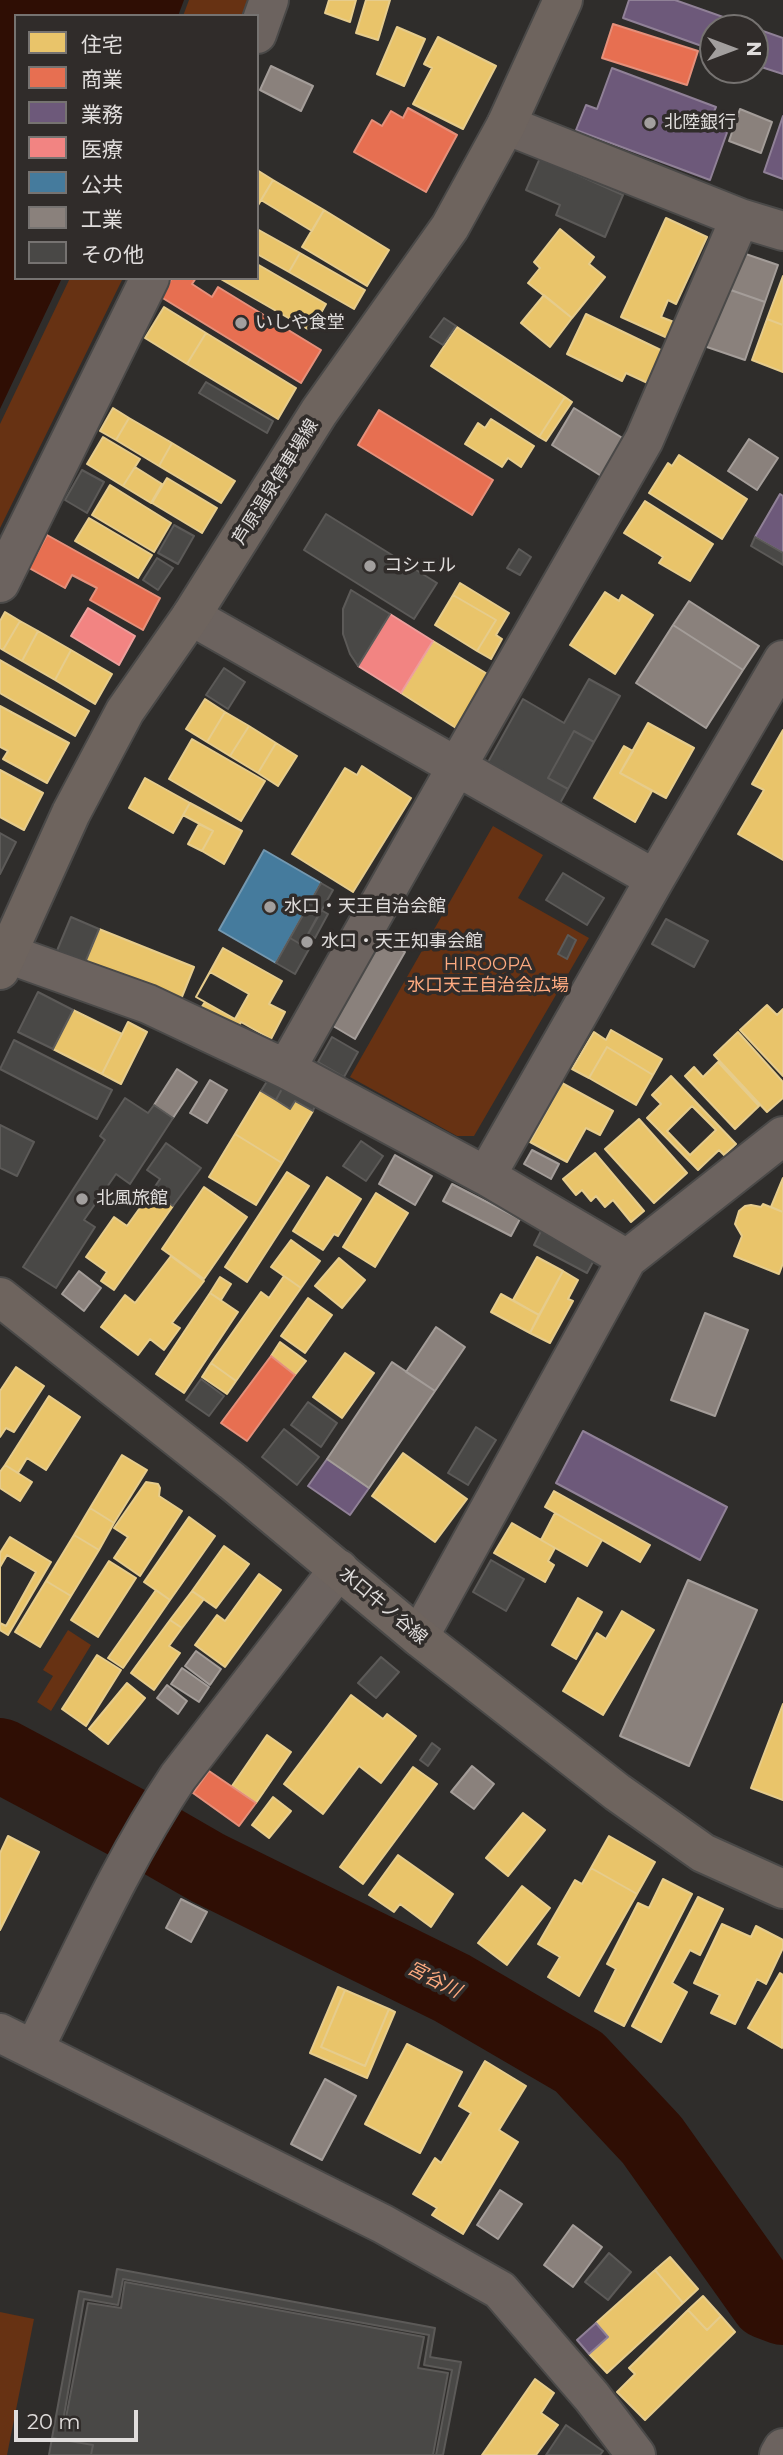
<!DOCTYPE html>
<meta charset="utf-8">
<style>
body{margin:0}
#map{position:relative;width:783px;height:2455px;overflow:hidden;background:#2f2d2b;font-family:Montserrat,"Noto Sans JP",sans-serif}
canvas{display:block}
.legend{position:absolute;left:14px;top:14px;width:245px;height:266px;box-sizing:border-box;background:#302c2a;border:2px solid #767371;margin:0;padding:9px 12px;list-style:none;font-size:21px;color:#e0dddc}
.legend li{display:flex;align-items:center;gap:14px;height:35px}
.legend b{width:35px;border:2px solid #767371}
.north{position:absolute;left:699px;top:14px;width:70px;height:70px;box-sizing:border-box;background:#302c2a;border:2px solid #767371;border-radius:50%;rotate:90deg;font-size:19px;font-weight:700;line-height:28px;text-align:center;color:#e0dddc}
.north::after{content:'';display:block;margin:auto;width:24px;height:32px;background:#a29f9e;clip-path:polygon(50% 0,100% 100%,50% 72%,0 100%)}
.scale{position:absolute;left:14px;top:2410px;width:124px;height:32px;box-sizing:border-box;border:4px solid #e0dddc;border-top:0;padding-left:9px;font-size:21px;line-height:24px;white-space:nowrap;color:#e0dddc;-webkit-text-stroke:5px #302c2a;paint-order:stroke}
</style>
<div id="map">
<canvas width="783" height="2455"></canvas>
<ul class="legend">
<li><b style="height:19px;background:#e9c46a"></b>住宅</li>
<li><b style="height:19px;background:#e76f51"></b>商業</li>
<li><b style="height:19px;background:#6d597a"></b>業務</li>
<li><b style="height:19px;background:#f28482"></b>医療</li>
<li><b style="height:19px;background:#457b9d"></b>公共</li>
<li><b style="height:19px;background:#8a817c"></b>工業</li>
<li><b style="height:19px;background:#494846"></b>その他</li>
</ul>
<div class="north">N</div>
<div class="scale">20 m</div>
</div>
<script>
const g = document.querySelector('canvas').getContext('2d');
g.lineJoin = 'round';
function fillPath(path, color) {
  g.fillStyle = color;
  g.fill(path, 'evenodd');
}
function strokePath(path, color, width, dash) {
  g.strokeStyle = color;
  g.lineWidth = width;
  g.lineCap = dash ? 'butt' : 'round';
  g.setLineDash(dash || []);
  g.stroke(path);
}
function write(font, color, halo, rows, align = 'center') {
  g.font = font + ' Montserrat,"Noto Sans JP",sans-serif';
  g.lineWidth = 7;
  g.setLineDash([]);
  g.textBaseline = 'middle';
  g.strokeStyle = halo;
  g.fillStyle = color;
  for (const [text, x, y, turn = 0] of rows) {
    g.save();
    g.translate(x, y);
    g.rotate((+turn || 0) * Math.PI / 180);
    g.textAlign = isNaN(turn) ? turn : align;
    if (halo) g.strokeText(text, 0, 0);
    g.fillText(text, 0, 0);
    g.restore();
  }
}
fillPath(new Path2D(`
 M189,0H248L242,16H183Z
 M70,278H123L0,528V424Z
 M493,826L543,855L518,898L589,938L474,1136H457L350,1077Z
 M68,1630L91,1645L51,1711L37,1702L53,1676L43,1670Z
 M0,2312L34,2319L7,2455H0Z`), '#673213');
fillPath(new Path2D(`
 M0,0H184L178,16H16V278H62L0,409Z`), '#2f0e04');
const homes = new Path2D(`
 M329,0H356L350,22L325,13Z
 M366,0H390L378,40L356,33Z
 M397,27L425,39L404,86L377,74Z
 M438,37L496,66L463,129L413,104L432,68L424,64Z
 M257,170L273,180L257,207Z
 M273,180L324,210L312,231L261,200Z
 M324,210L389,250L367,286L302,247Z
 M666,218L707,237L676,304L668,300L661,317L679,324L672,340L621,317Z
 M257,229L300,253L289,272L257,254Z
 M560,229L594,257L589,264L605,277L572,318L528,283L540,268L534,262Z
 M300,253L365,290L354,309L289,272Z
 M257,264L326,304L311,331L219,278H257Z
 M783,276V325L767,319Z
 M544,295L572,318L550,347L521,323Z
 M164,307L206,333L187,364L145,338Z
 M586,314L667,353L652,385L626,373L622,381L567,354Z
 M767,319L783,325V372L752,360Z
 M457,327L565,397L539,437L431,366Z
 M206,333L296,388L278,419L187,364Z
 M565,397L572,402L546,441L539,437Z
 M113,408L129,418L116,440L100,431Z
 M129,418L172,443L159,466L116,440Z
 M491,419L534,446L521,467L508,458L502,467L465,444L478,423L485,428Z
 M103,437L140,459L123,486L87,464Z
 M172,443L235,481L221,503L159,466Z
 M679,455L747,499L722,539L649,493L668,463L672,466Z
 M135,467L162,484L151,503L123,486Z
 M167,478L217,508L202,533L152,503Z
 M110,485L171,523L154,552L92,515Z
 M645,501L713,544L690,581L659,563L663,557L624,533Z
 M89,518L152,555L138,578L75,541Z
 M460,583L509,613L496,635L502,639L491,659L477,651L496,620L453,595Z
 M605,592L619,601L622,595L653,615L615,674L570,645Z
 M453,595L496,620L477,651L435,625Z
 M5,612L20,621L3,650L0,648V621Z
 M20,621L38,631L22,661L3,650Z
 M38,631L71,650L55,680L22,661Z
 M433,641L489,675L456,728L401,693Z
 M71,650L112,674L95,704L55,680Z
 M0,660L89,711L75,736L0,693Z
 M205,699L225,712L207,742L186,729Z
 M0,706L69,743L47,783L3,759L8,751L0,747Z
 M225,712L249,726L230,756L207,742Z
 M648,723L694,748L666,798L620,773Z
 M249,726L276,743L258,773L230,756Z
 M783,730V860L738,834L764,790L752,784Z
 M192,739L265,781L241,821L169,779Z
 M276,743L297,756L278,786L258,773Z
 M624,746L633,751L620,773L652,791L635,822L594,798Z
 M362,766L411,798L353,892L292,854L345,768L357,775Z
 M0,770L43,793L24,830L0,817Z
 M145,778L190,803L173,833L129,808Z
 M190,803L242,831L224,864L202,851L213,831L183,815Z
 M199,824L213,831L202,851L188,844Z
 M99,929L194,967L179,1004L84,965Z
 M223,948L282,981L269,1004L285,1012L271,1039L241,1022L236,1031L199,1011L205,1002L196,997Z
 M210,972L249,994L235,1019L196,997Z
 M767,1005L777,1015L783,1009V1076L740,1030Z
 M73,1010L122,1034L102,1074L53,1049Z
 M128,1022L147,1032L121,1084L102,1074Z
 M611,1030L662,1059L653,1075L607,1047L589,1078L572,1069L594,1032L606,1040Z
 M738,1032L783,1082V1098L767,1112L714,1055Z
 M607,1047L653,1075L636,1105L589,1078Z
 M718,1062L759,1106L735,1129L685,1076L694,1067L703,1077Z
 M671,1076L736,1144L724,1155L719,1150L698,1170L647,1118L661,1104L652,1095Z
 M562,1083L613,1111L600,1135L586,1128L567,1162L530,1142Z
 M261,1091L290,1109L295,1101L313,1111L282,1163L235,1134Z
 M692,1106L716,1130L690,1155L667,1131Z
 M639,1119L687,1173L654,1203L605,1149Z
 M235,1134L282,1163L256,1205L209,1177Z
 M595,1153L644,1211L631,1222L613,1200L605,1207L596,1196L591,1201L582,1190L576,1195L563,1179Z
 M287,1172L309,1186L247,1282L225,1267Z
 M327,1177L361,1199L338,1236L334,1234L323,1250L293,1231Z
 M783,1178V1212L771,1207Z
 M204,1187L247,1217L204,1279L162,1249Z
 M152,1191L173,1206L114,1290L101,1281L107,1272L86,1257L114,1217L127,1226Z
 M376,1193L408,1213L375,1267L343,1247Z
 M763,1204L783,1212V1263L779,1274L734,1256L742,1236L735,1224L739,1211L745,1206L751,1205L761,1207Z
 M291,1240L320,1261L301,1288L271,1267Z
 M171,1256L204,1281L172,1323L180,1328L164,1350L150,1339L138,1355L101,1327L125,1295L135,1303Z
 M537,1257L563,1271L539,1315L513,1300Z
 M339,1258L365,1280L342,1308L315,1286Z
 M563,1271L578,1280L568,1299L573,1301L550,1343L530,1333Z
 M284,1276L301,1288L236,1381L211,1363L261,1292L269,1298Z
 M220,1277L231,1284L221,1300L210,1293Z
 M210,1293L238,1312L184,1393L156,1374Z
 M501,1294L539,1315L530,1333L491,1312Z
 M308,1298L332,1315L305,1353L281,1336Z
 M280,1342L306,1361L295,1375L271,1356Z
 M345,1353L374,1373L342,1418L313,1397Z
 M211,1363L236,1381L227,1394L202,1377Z
 M16,1367L44,1386L14,1432L6,1428L0,1437V1391Z
 M49,1396L80,1417L46,1470L27,1458L18,1473L5,1465Z
 M403,1453L467,1499L435,1542L372,1496Z
 M122,1455L147,1470L114,1523L90,1508Z
 M5,1465L32,1482L20,1501L0,1488V1472Z
 M146,1482L158,1484L160,1488L159,1496L182,1511L140,1576L114,1558L128,1537L114,1528Z
 M554,1491L650,1545L640,1562L545,1507Z
 M90,1508L114,1523L99,1550L74,1535Z
 M555,1513L602,1540L587,1566L541,1540Z
 M189,1517L215,1536L170,1600L144,1582Z
 M512,1523L555,1548L548,1561L554,1565L545,1582L494,1553Z
 M74,1535L99,1550L71,1596L46,1581Z
 M10,1537L51,1562L8,1635L0,1630V1553Z
 M224,1546L249,1564L216,1608L192,1591Z
 M7,1555L36,1572L6,1626L0,1623V1567Z
 M109,1561L136,1578L98,1637L71,1620Z
 M259,1574L281,1590L225,1667L195,1645L217,1615L225,1621Z
 M46,1581L71,1596L40,1647L15,1632Z
 M156,1590L170,1600L123,1668L108,1658Z
 M192,1591L204,1599L182,1628L170,1620Z
 M578,1598L602,1612L576,1659L552,1645Z
 M622,1611L654,1630L603,1715L563,1691L597,1633L606,1639Z
 M170,1620L182,1628L169,1646L180,1653L154,1690L131,1673Z
 M97,1655L121,1670L86,1726L62,1709Z
 M127,1683L145,1698L108,1744L89,1729Z
 M351,1695L383,1719L387,1714L416,1736L381,1783L359,1766L323,1814L284,1784Z
 M783,1704V1800L751,1788Z
 M267,1735L291,1752L256,1803L232,1786Z
 M413,1767L437,1784L363,1884L340,1867Z
 M273,1797L291,1811L269,1838L252,1825Z
 M523,1813L545,1830L508,1876L486,1858Z
 M8,1836L39,1852L0,1930V1853Z
 M609,1836L655,1862L637,1894L591,1868Z
 M398,1855L453,1894L431,1927L400,1904L394,1912L369,1895Z
 M591,1868L637,1894L579,1996L548,1977L560,1957L538,1944L575,1880L582,1884Z
 M663,1879L692,1894L624,2026L595,2011L616,1969L607,1964L638,1903L649,1908Z
 M522,1886L550,1908L507,1965L478,1943Z
 M698,1897L723,1909L700,1955L690,1950L672,1983L687,1992L661,2042L632,2026Z
 M722,1924L751,1937L756,1926L783,1940V1948L766,1984L757,1979L735,2024L711,2013L720,1995L694,1983Z
 M780,1973L783,1975L782,2048L748,2028Z
 M338,1987L345,1990L321,2047L365,2066L389,2009L395,2012L367,2078L310,2053Z
 M345,1990L389,2009L365,2066L321,2047Z
 M407,2044L462,2072L420,2153L365,2124Z
 M485,2061L526,2086L499,2130L518,2142L463,2234L432,2215L437,2208L413,2194L435,2158L441,2163L471,2113L459,2106Z
 M670,2257L698,2289L683,2303L655,2270Z
 M655,2270L683,2303L607,2373L589,2354L608,2337L596,2323Z
 M703,2296L721,2316L707,2330L688,2310Z
 M688,2310L707,2330L721,2316L735,2332L645,2420L617,2392L635,2374L629,2368Z
 M535,2379L554,2393L541,2413L558,2425L536,2455H482Z`);
fillPath(homes, '#e9c46a');
strokePath(homes, '#e6cc8c', 2);
const shops = new Path2D(`
 M613,24L698,51L687,85L602,58Z
 M408,108L457,135L426,192L354,152L372,120L382,126L391,111L403,118Z
 M172,278H196L192,284L212,297L218,287L321,350L301,383L161,297Z
 M379,410L493,480L472,515L358,445Z
 M47,535L160,598L143,630L90,600L97,588L72,575L65,588L29,568Z
 M271,1356L295,1375L247,1441L221,1423Z
 M209,1771L256,1803L239,1826L193,1793Z`);
fillPath(shops, '#e76f51');
strokePath(shops, '#e5907b', 2);
const offices = new Path2D(`
 M629,0H675L783,38V74L755,65V28H713V50L623,18Z
 M612,68L716,107L711,119L729,127L710,180L576,130L586,105L597,109Z
 M783,116V179L764,172Z
 M780,494L783,496V553L755,537Z
 M583,1431L727,1507L700,1560L556,1483Z
 M327,1459L369,1488L350,1515L308,1486Z
 M596,2323L608,2337L589,2354L577,2340Z`);
fillPath(offices, '#6d597a');
strokePath(offices, '#908197', 2);
const health = new Path2D(`
 M88,608L135,636L119,665L71,636Z
 M390,614L433,641L401,693L358,666Z`);
fillPath(health, '#f28482');
strokePath(health, '#ed9f9d', 2);
const public = new Path2D(`
 M264,850L321,883L276,963L219,930Z`);
fillPath(public, '#457b9d');
strokePath(public, '#7498b0', 2);
const industry = new Path2D(`
 M271,66L313,86L301,111L260,90Z
 M740,109L772,122L761,153L729,141Z
 M734,250L778,265L765,302L722,287Z
 M722,287L765,302L745,360L701,345Z
 M574,408L629,442L606,479L552,445Z
 M749,439L778,458L757,490L728,471Z
 M689,601L759,646L743,670L673,625Z
 M673,625L743,670L706,728L636,683Z
 M378,936L405,952L355,1039L328,1023Z
 M177,1069L197,1082L173,1118L154,1105Z
 M210,1080L227,1090L207,1123L190,1113Z
 M532,1150L559,1164L551,1179L524,1164Z
 M395,1155L432,1176L415,1205L379,1184Z
 M452,1184L520,1219L511,1236L443,1201Z
 M79,1271L101,1288L84,1311L62,1294Z
 M705,1313L748,1330L715,1416L671,1400Z
 M436,1327L465,1347L435,1391L406,1372Z
 M392,1362L435,1391L369,1488L327,1459Z
 M688,1580L757,1610L689,1766L620,1736Z
 M196,1651L221,1669L210,1685L185,1666Z
 M182,1668L209,1687L199,1702L171,1684Z
 M167,1685L187,1701L178,1714L157,1698Z
 M472,1766L494,1784L474,1809L451,1792Z
 M181,1899L207,1912L191,1942L166,1928Z
 M325,2079L356,2096L322,2160L291,2144Z
 M500,2190L522,2204L498,2239L477,2225Z
 M573,2225L602,2247L573,2287L544,2265Z`);
fillPath(industry, '#8a817c');
strokePath(industry, '#a49d99', 2);
strokePath(new Path2D(`
 M0,1755L156,1838L208,1868L452,1988L579,2062L652,2140L767,2302L783,2308`), '#2f0e04', 74);
const building = new Path2D(`
 M540,158L623,195L605,237L556,215L560,205L526,190Z
 M444,318L456,326L443,345L430,337Z
 M206,382L273,421L267,433L199,393Z
 M82,470L104,482L87,513L65,500Z
 M326,514L437,583L414,619L304,550Z
 M174,525L194,536L178,564L158,553Z
 M755,537L783,553V565L751,546Z
 M519,549L531,557L520,575L507,568Z
 M157,558L173,568L158,590L143,580Z
 M351,590L390,614L358,666L350,654L343,634V609Z
 M224,668L245,682L228,709L206,695Z
 M589,679L620,696L594,742L574,731L548,778L568,789L559,805L487,764L523,699L564,723Z
 M574,731L594,742L568,789L548,778Z
 M0,833L16,842L0,874Z
 M563,873L604,898L587,925L546,900Z
 M321,883L333,890L302,945L290,938Z
 M321,910L328,914L315,938L308,934Z
 M71,917L99,929L84,965L56,953Z
 M666,919L708,941L694,967L652,944Z
 M568,935L576,940L567,959L558,954Z
 M290,938L309,949L295,974L276,963Z
 M38,992L73,1010L53,1049L18,1032Z
 M332,1037L358,1052L344,1077L318,1062Z
 M14,1040L112,1090L97,1119L0,1069Z
 M269,1078L283,1087L276,1100L261,1091Z
 M283,1087L315,1106L313,1111L295,1101L290,1109L276,1100Z
 M125,1098L148,1113L154,1105L173,1118L130,1184L116,1174L84,1220L95,1227L56,1288L23,1267L105,1140L100,1136Z
 M0,1125L34,1142L17,1176L0,1168Z
 M361,1141L383,1156L366,1181L343,1166Z
 M166,1143L201,1168L173,1206L152,1191L160,1179L147,1170Z
 M541,1231L594,1260L587,1273L534,1245Z
 M201,1379L224,1396L209,1416L186,1400Z
 M308,1402L337,1423L321,1447L291,1425Z
 M476,1427L496,1440L468,1485L448,1473Z
 M284,1429L319,1457L297,1485L262,1457Z
 M491,1560L524,1579L506,1611L473,1592Z
 M381,1657L399,1672L376,1698L358,1683Z
 M432,1743L440,1749L428,1766L420,1760Z
 M609,2253L631,2272L608,2300L585,2282Z
 M117,2269L435,2328L430,2357L461,2362L443,2455H91L93,2445L52,2438L79,2291L112,2297Z
 M123,2279L429,2335L424,2365L452,2370L436,2455H433L448,2373L418,2368L424,2337L125,2282L121,2308L88,2303L64,2428L62,2427L84,2299L118,2305Z
 M566,2425L603,2451L600,2455H546Z
 M52,2438L93,2445L91,2455H49Z`);
fillPath(building, '#494846');
strokePath(building, '#5c5a58', 2);
const minor = new Path2D(`
 M257,34L269,0
 M506,125L740,218L783,231
 M0,583L150,278
 M191,616L655,879
 M8,954L148,1004L286,1069L486,1176L627,1259
 M286,1069L456,768L644,440L740,218
 M486,1176L655,879L783,660
 M419,1637L627,1259L783,1136
 M0,2033L383,2224L500,2290L592,2397L636,2455
 M34,2049C80,1957 121,1863 178,1777L339,1569
 M779,2455L783,2448`);
const major = new Path2D(`
 M0,970L71,813L125,711L191,616L319,412L450,227L506,125L563,0
 M0,1297L232,1481L419,1637L617,1792L703,1853L783,1889`);
strokePath(minor, '#4a4948', 42);
strokePath(major, '#4a4948', 42);
strokePath(minor, '#6c635f', 38);
strokePath(major, '#6e645e', 38);
for (const [x, y, r, color] of [
 [650,123,7,"#a29f9e"],
 [241,323,7,"#a29f9e"],
 [370,566,7,"#a29f9e"],
 [270,907,7,"#a29f9e"],
 [307,942,7,"#a29f9e"],
 [82,1199,7,"#a29f9e"]
]) {
  const dot = new Path2D();
  dot.arc(x, y, r, 0, 2 * Math.PI);
  g.fillStyle = color;
  g.fill(dot);
  strokePath(dot, '#302c2a', 2.5);
}
write('18px', '#e0dddc', '#302c2a', [
 ["北陸銀行",664,123],
 ["いしや食堂",255,323],
 ["コシェル",384,566],
 ["水口・天王自治会館",284,907],
 ["水口・天王知事会館",321,942],
 ["北風旅館",96,1199]
], 'left');
write('18px', '#e0dddc', '#302c2a', [
 ["芦原温泉停車場線",276,482,-58],
 ["水口牛ノ谷線",383,1606,40]
]);
write('18px', '#fdaa80', '#302c2a', [
 ["HIROOPA",488,965],
 ["水口天王自治会広場",488,986]
]);
write('italic 19px', '#fdaa80', '#302c2a', [
 ["宮谷川",434,1980,27]
]);
</script>
